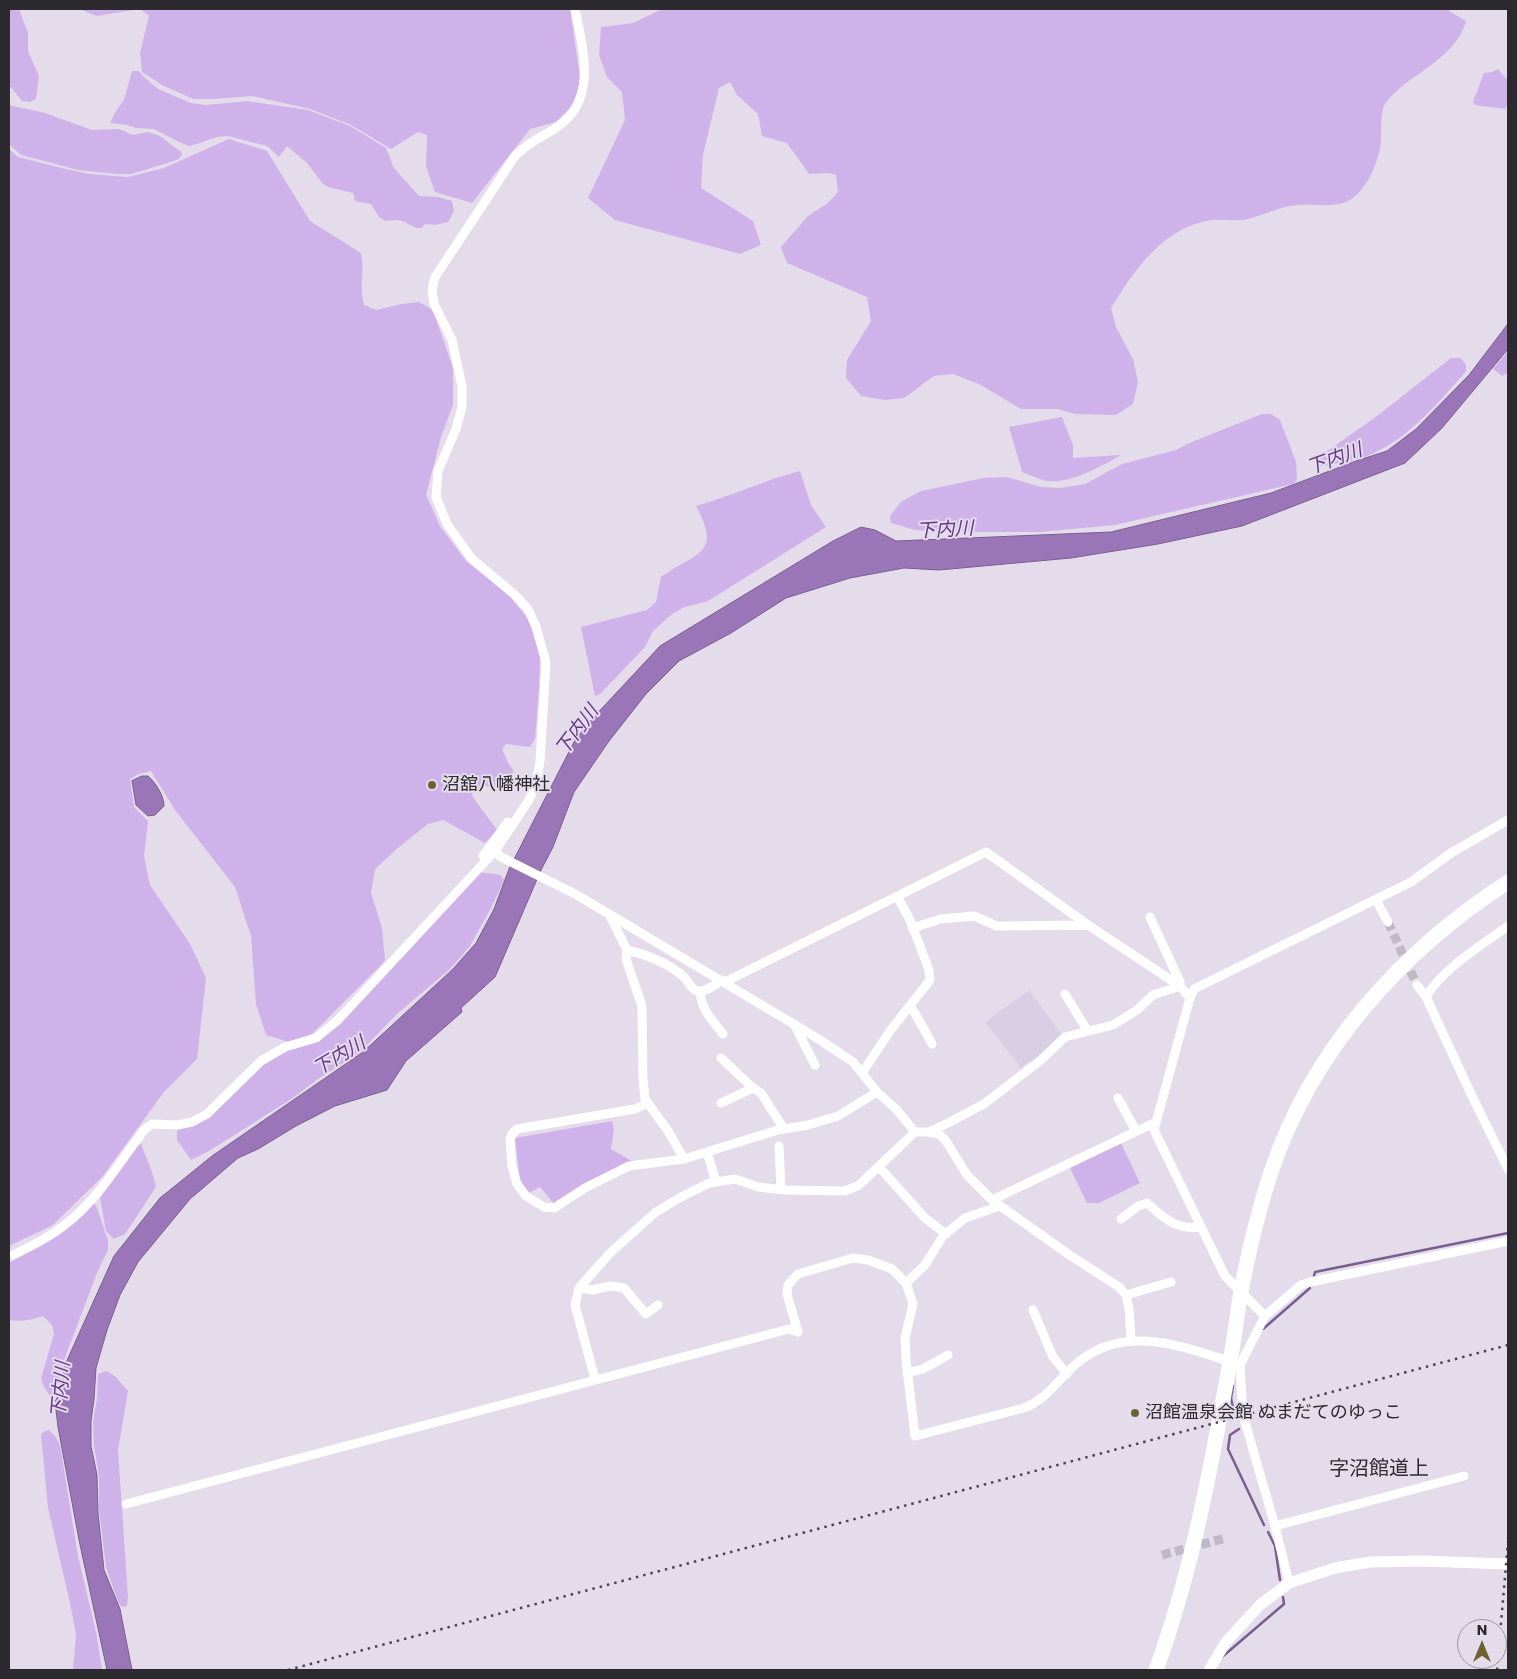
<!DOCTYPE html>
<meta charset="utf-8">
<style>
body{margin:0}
#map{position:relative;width:1517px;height:1679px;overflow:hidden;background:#e4dceb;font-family:Poppins,sans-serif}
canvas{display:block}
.frame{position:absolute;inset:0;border:10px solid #2d2a2f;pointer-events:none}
.north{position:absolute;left:1457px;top:1619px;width:50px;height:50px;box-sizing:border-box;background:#e4dceb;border:1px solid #9b95a0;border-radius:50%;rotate:0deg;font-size:14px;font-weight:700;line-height:20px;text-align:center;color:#2d2a2f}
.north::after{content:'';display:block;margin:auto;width:18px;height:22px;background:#6c622f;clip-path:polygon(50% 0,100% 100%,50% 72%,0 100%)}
</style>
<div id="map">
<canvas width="1517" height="1679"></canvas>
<div class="frame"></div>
<div class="north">N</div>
</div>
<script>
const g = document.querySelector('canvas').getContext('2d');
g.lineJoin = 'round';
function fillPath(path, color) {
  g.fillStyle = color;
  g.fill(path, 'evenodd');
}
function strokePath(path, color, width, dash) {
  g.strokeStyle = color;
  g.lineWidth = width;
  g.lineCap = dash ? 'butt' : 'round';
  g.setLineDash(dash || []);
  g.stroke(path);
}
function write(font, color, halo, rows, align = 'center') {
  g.font = font + ' Poppins,"Noto Sans JP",sans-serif';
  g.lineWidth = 4;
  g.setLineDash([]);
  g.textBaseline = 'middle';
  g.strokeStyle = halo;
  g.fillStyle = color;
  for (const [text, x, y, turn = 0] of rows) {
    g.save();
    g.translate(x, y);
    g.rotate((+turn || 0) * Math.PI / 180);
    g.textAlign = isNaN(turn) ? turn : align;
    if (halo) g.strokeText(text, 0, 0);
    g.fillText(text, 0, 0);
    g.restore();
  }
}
fillPath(new Path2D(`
 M1029,990L1062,1035L1032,1064L1029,1061L1021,1068L985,1022Z`), '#d9cfe4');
fillPath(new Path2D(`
 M9,9H19L28,33V51L39,76L36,99L30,102L22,101L9,85Z
 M79,9H570L581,84L572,106L556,122L530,129L472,203L435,192L426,167L427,135L418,132L391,149L351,125L310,109L252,96L214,99H193L162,85L142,72L140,53L149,16L140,9L97,16Z
 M662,9H1449V11L1466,21C1456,59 1410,73 1387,101C1379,111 1382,129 1381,141C1379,160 1369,186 1353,198C1339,209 1314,204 1298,205C1279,206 1261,217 1243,220C1233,221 1223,219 1213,220C1163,226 1135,270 1111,308L1116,327L1133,359L1138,382L1133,404L1116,415L1075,414L1057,409H1021L979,384L953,374L934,376L904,398L885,400L861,396L846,378L847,360L871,321L867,297L787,263L781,247L808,216L828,203L838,192L836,175L828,173L809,174L787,143L762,136L758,114L737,95L730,82L719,88L703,155L701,188L753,221L761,245L740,254L615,220L588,198L625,120L622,92L607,77L599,55L601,27L633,23Z
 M1498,69L1508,81V104L1505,109L1475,105L1473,102L1484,73L1492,72Z
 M132,71H139L142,75L158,89L191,103L206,105L247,101L308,110L350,126L386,148L394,168L419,196L438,197L452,201L454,211L448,222L435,225L425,224L421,228C413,229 409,223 402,221C395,219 391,221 385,221L379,217L371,204L355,201L353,193L328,187L322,183L307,163L287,146L279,157L267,146L228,136L217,137L197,144L189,146L177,141L154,129L136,128L127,125L110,123L116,111L124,100Z
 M9,105L45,113L92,130L119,129L133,135L148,132L160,136L181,152L182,155L177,160L131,174H117L78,170L21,155L9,144Z
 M229,139L267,151L310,221L361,253C365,271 359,288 364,305L376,310L402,304L419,302L433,310L453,368V405L441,437L426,495L440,526L466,561L508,594L529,620L540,652L539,689L535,739L530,747L506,744L502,749L508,763L514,771L507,782L498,789L482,785L473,789L472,796L497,830L485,843L443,820L428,824L399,847L375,869L371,893L382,928L385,960L381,965L312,1034L289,1042L266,1035L256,1004L251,936L235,887L175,810L151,771L139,774L130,779L134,807L148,821L144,856L150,885L190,944L206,978L197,1059L164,1092L102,1177L53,1225L9,1246V149L18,157L66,169L89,174L128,177L164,168Z
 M1508,351V373L1502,376L1493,369Z
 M1451,358H1461L1466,365V371C1440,401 1411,436 1374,453C1360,460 1341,462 1326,466H1318V461L1326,452L1377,416Z
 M1262,414H1271L1280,420L1296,462L1297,480L1293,484L1115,525L1040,532H944L915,530L891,523L890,516L901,502L921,491L984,478L1007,477L1041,487L1060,488L1085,484L1122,464L1176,450L1187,444Z
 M1062,417L1073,445V458L1121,455C1102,466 1070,484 1048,481C1040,480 1030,475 1022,472L1009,427Z
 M800,471L811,505L826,527L708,601L685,607L672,614L653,631L645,647L600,694L595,696L581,627L647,610L656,602L661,577C695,552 723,556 696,506C731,496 765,480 800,471Z
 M479,872L500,875L504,880L491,908L470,946L450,969L398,1013L360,1052L318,1079L293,1098L209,1151L191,1160L177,1140V1130L186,1127L262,1064L288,1050L318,1041Z
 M612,1121L614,1130L611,1149L635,1163L555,1205L540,1187L529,1193L520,1181L515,1138Z
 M1121,1143L1140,1183L1099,1203H1087L1070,1168Z
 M141,1144L152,1172L156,1187L125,1234L114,1239L106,1231L100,1198L136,1147Z
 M94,1204L96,1205L108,1241V1250L97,1273L61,1368L58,1387L55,1396L51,1397L44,1387L41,1378L54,1334L52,1325L43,1316C31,1320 21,1322 9,1320V1263L63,1232Z
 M106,1371L115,1376L128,1391L118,1450L128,1597L127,1606L122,1607L118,1602L106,1567L99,1510V1476L94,1446L93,1421L97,1399L98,1374Z
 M49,1430L55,1436L60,1445L78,1556L96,1632L102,1670H73L76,1634L70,1603L48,1508L41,1434L45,1431Z`), '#cfb2e9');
const water = new Path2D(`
 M1508,324V349L1442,428L1405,463L1242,526L1158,544L1071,558L939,570L904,568L850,578L786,598L731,633L679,661L646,694L609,741L574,792L553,847L541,870L495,977L461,1008L462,1012L406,1061L387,1090L335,1106L296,1126L258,1149L238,1158L190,1199L138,1262L120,1295L107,1330L96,1368L94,1399L91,1421V1446L97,1475L98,1513L104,1570L120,1609L132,1670H107L79,1540L58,1427L55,1402L60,1392L64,1367L114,1256L160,1198L212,1156L363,1052L453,969L476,943L494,909L509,869L575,740L591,720L660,646L833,541L861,527L875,530L896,541L1111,532L1271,493L1356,461L1387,451L1416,429L1469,375Z
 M142,776H148C156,783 164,796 164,806L155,815L148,816L136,805L132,781Z`);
fillPath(water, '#9a75b8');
strokePath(water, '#795e8f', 1);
strokePath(new Path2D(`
 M1314,1276L1315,1272L1508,1233
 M1263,1329L1310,1288
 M1233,1386L1231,1398L1234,1413
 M1239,1429L1230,1435L1228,1449L1264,1525
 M1268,1532L1275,1546L1280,1580
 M1222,1657L1284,1604L1283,1597`), '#795e8f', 2.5);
strokePath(new Path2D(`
 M1388,922L1417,985
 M1162,1555L1226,1538`), '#bfb8c5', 9, [9, 4.5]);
strokePath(new Path2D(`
 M495,851L501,857L575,894L609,914L817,1038L853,1062L877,1092L897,1110L915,1132
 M483,856L508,822
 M1376,900L1388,922
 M609,914L627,950L626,959L642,1006L643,1079L645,1099L668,1131L684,1159
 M1150,917L1180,982V986
 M912,928L941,919L974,916L997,926L1088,925
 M627,950C648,955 668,963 684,977C688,981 691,989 697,991C705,993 716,984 722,980
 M725,982L986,852L1088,925L1180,986L1190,998
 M1417,985L1426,997L1471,1094L1508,1169
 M700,991C700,1008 713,1021 723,1034
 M1065,994L1087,1030
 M1426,997C1441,970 1483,944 1508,926
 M910,1006L915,1013L932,1044
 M794,1024L815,1065
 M721,1058L753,1088
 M862,1073L890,1031L930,980L929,970L910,920L897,896
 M1118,1098L1136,1131
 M648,1103L635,1109L517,1129L512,1134L510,1140L512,1166L517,1184L526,1196L544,1207L554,1208L585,1188L629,1166L684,1159L778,1130L808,1125L838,1116L877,1092
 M721,1103L753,1088L761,1093L784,1129
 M928,1132L944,1125L984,1104L1041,1060L1065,1037L1113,1025L1137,1010L1153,995L1180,986
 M779,1146L781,1189
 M707,1152L716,1182
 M879,1167L925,1218L946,1234
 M992,1200L1156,1122
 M1121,1219L1138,1206L1147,1203C1165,1219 1176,1230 1201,1227
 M13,1255C32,1246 50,1237 66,1224C98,1199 120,1162 144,1130L152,1124L178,1125L192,1122L207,1114L261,1061L285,1047L316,1038L338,1020L495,851L529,800C535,787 538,775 540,761L546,662L536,627L528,609L515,595L472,559L447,524L436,497L438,471L456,429L462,407V386L452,340L434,304L432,290L435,277L515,156C521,151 527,145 534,141C541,136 550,133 557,127C598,100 583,49 575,9
 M906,1283L925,1265L943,1236L965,1218L1000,1206
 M579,1288L593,1290L610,1286L624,1288L646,1314L658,1305
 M1126,1295L1171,1282
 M1033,1310L1053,1357L1067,1374
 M1265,1316L1225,1276L1154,1130L1190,998L1194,989L1411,882L1451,853L1508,820
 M798,1332L787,1294L788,1285L798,1274L853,1258L868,1260L892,1269L906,1283L913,1304L905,1338L906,1360L915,1436L1024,1408C1047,1399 1059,1379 1076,1364C1125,1321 1187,1348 1240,1365
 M907,1373L923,1369L948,1355
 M595,1379L575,1305L579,1288L611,1252L656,1212L681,1197L709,1183L735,1179L758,1187L785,1190L844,1191L858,1186L915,1132H928L939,1134L946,1141L967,1175L992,1200L1068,1254L1119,1287L1126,1295L1129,1309L1131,1339
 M126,1504L789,1329L798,1332
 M1275,1526L1464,1476
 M1289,1583L1275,1526L1243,1415L1240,1365L1265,1316L1301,1285L1310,1282L1508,1241`), '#fff', 9);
strokePath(new Path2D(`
 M1209,1670L1226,1642L1260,1605L1289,1583L1335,1568L1370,1562L1422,1561L1508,1564`), '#fff', 11);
strokePath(new Path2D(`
 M1156,1670C1193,1569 1212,1462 1231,1356C1236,1330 1238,1303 1244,1276C1251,1241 1260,1206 1271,1172C1312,1050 1401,951 1508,882`), '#fff', 15);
strokePath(new Path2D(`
 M288,1670L1508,1345
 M1497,1670L1508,1542`), '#49464c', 2.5, [2.5, 5]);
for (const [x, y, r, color] of [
 [432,785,5,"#6c622f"],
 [1135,1413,5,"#6c622f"]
]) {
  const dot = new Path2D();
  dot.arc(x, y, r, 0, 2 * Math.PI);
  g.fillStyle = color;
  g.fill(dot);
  strokePath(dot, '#e4dceb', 2);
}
write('18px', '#2d2a2f', '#e4dceb', [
 ["沼舘八幡神社",442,785],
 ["沼館温泉会館 ぬまだてのゆっこ",1145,1413]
], 'left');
write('italic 19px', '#673789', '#e4dceb', [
 ["下内川",1335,460,-20],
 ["下内川",945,531,-3],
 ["下内川",578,731,-53],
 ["下内川",340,1057,-31],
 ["下内川",62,1390,-85]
]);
write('20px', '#2d2a2f', '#e4dceb', [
 ["字沼館道上",1379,1470]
]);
</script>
